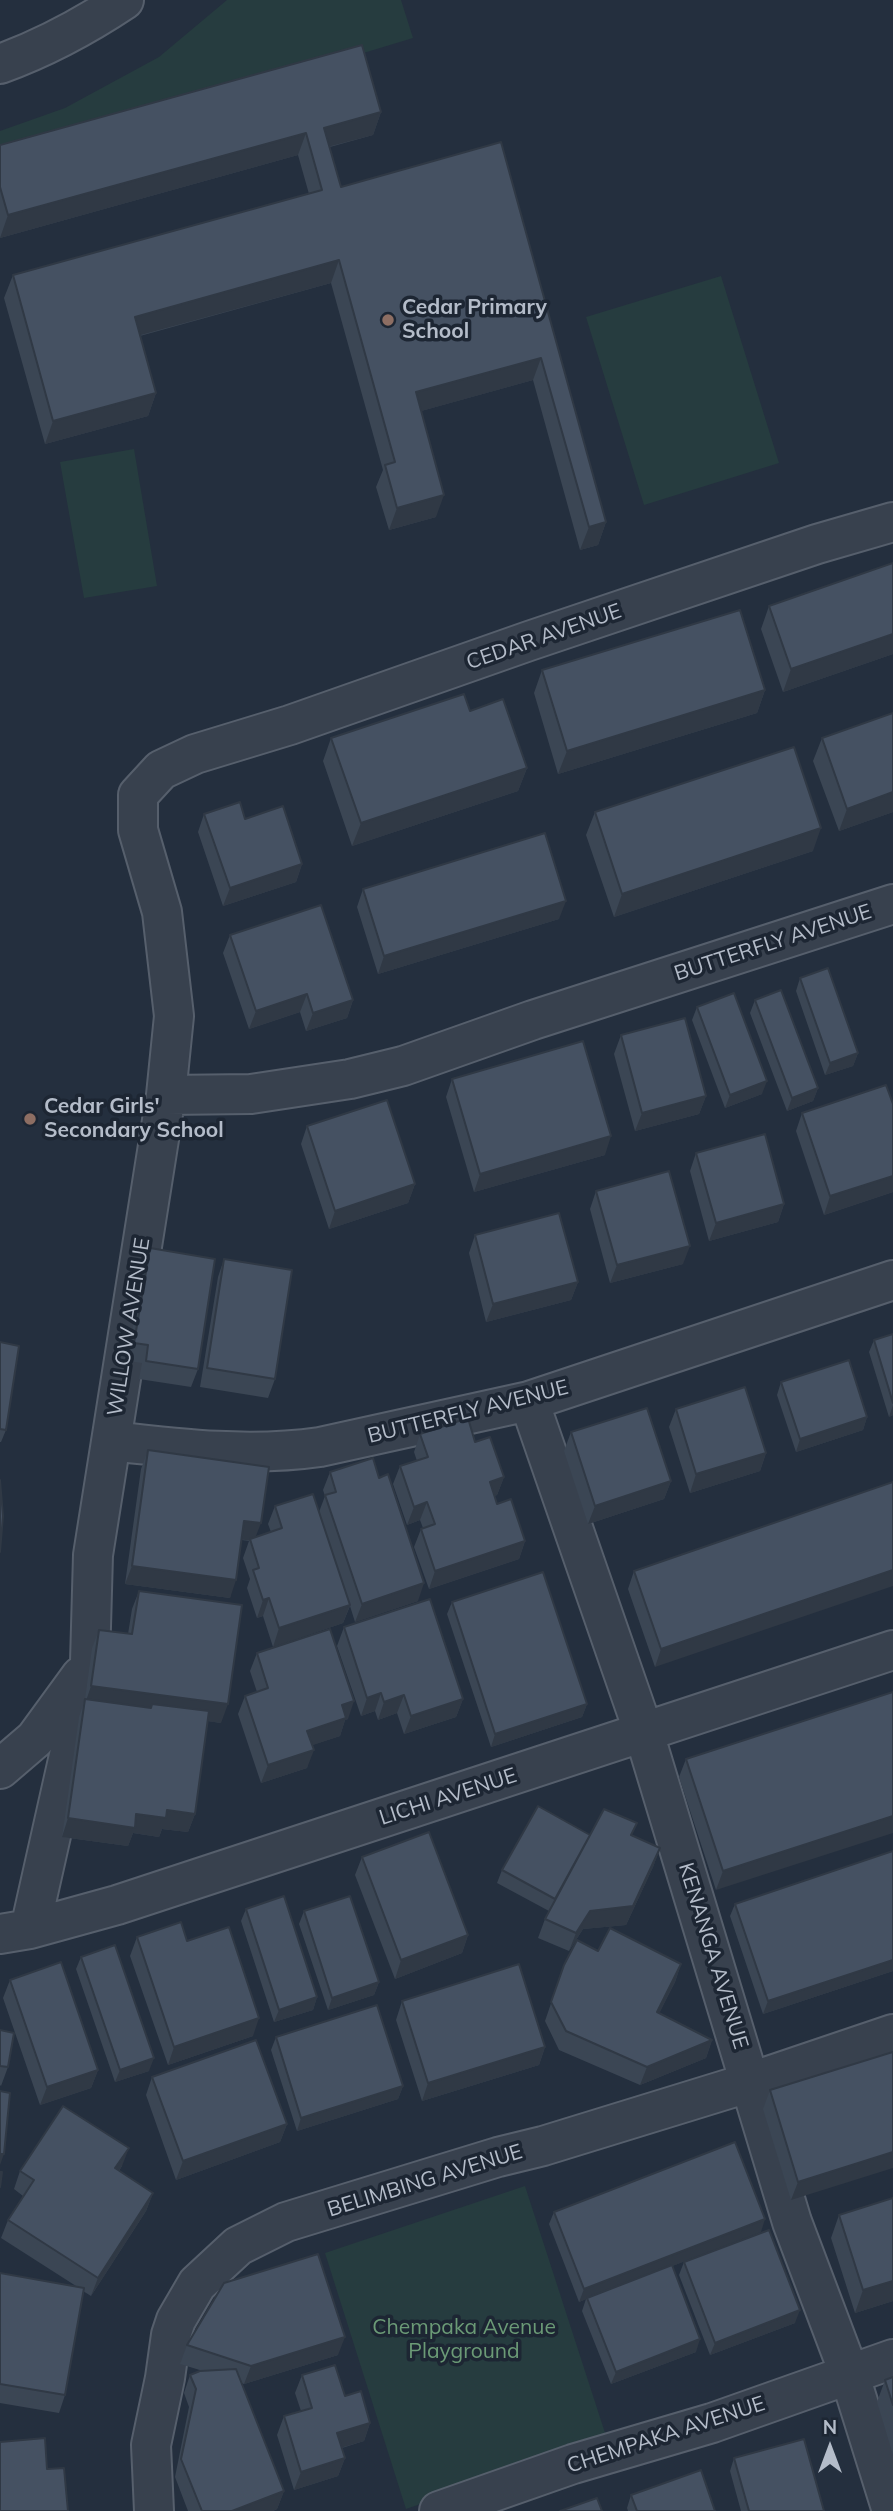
<!DOCTYPE html>
<style>
body{margin:0}
#map{position:relative;width:893px;height:2511px;overflow:hidden;background:#242f3e;font-family:Mulish,sans-serif}
canvas{display:block}
.north{position:absolute;left:795px;top:2413px;width:70px;height:70px;-webkit-text-stroke:5px #1d2633;paint-order:stroke;rotate:0deg;font-size:19px;font-weight:700;line-height:28px;text-align:center;color:#b4bcc9}
.north::after{content:'';display:block;margin:auto;width:24px;height:32px;background:#b4bcc9;clip-path:polygon(50% 0,100% 100%,50% 72%,0 100%)}
</style>
<div id="map">
<canvas width="893" height="2511"></canvas>
<div class="north">N</div>
</div>
<script>
const g = document.querySelector('canvas').getContext('2d');
g.lineJoin = 'round';
function fillPath(path, color) {
  g.fillStyle = color;
  g.fill(path, 'evenodd');
}
function strokePath(path, color, width, dash) {
  g.strokeStyle = color;
  g.lineWidth = width;
  g.lineCap = dash ? 'butt' : 'round';
  g.setLineDash(dash || []);
  g.stroke(path);
}
function write(font, color, halo, rows, align = 'center') {
  g.font = font + ' Mulish,sans-serif';
  g.lineWidth = 7;
  g.setLineDash([]);
  g.textBaseline = 'middle';
  g.strokeStyle = halo;
  g.fillStyle = color;
  for (const [text, x, y, turn = 0] of rows) {
    g.save();
    g.translate(x, y);
    g.rotate((+turn || 0) * Math.PI / 180);
    g.textAlign = isNaN(turn) ? turn : align;
    if (halo) g.strokeText(text, 0, 0);
    g.fillText(text, 0, 0);
    g.restore();
  }
}
fillPath(new Path2D(`
 M227,0H401L413,38L0,163V131L65,108L159,57Z
 M721,276L779,463L644,505L586,317Z
 M134,449L157,586L84,598L60,462Z
 M525,2186L607,2439L406,2509L325,2253Z`), '#263c3f');
const minor = new Path2D(`
 M0,64C44,48 85,26 124,0
 M166,1095L251,1094L350,1079L403,1066L533,1020L893,904
 M529,1401L644,1733L792,2222L849,2373L892,2511
 M112,1441C182,1449 250,1457 320,1447L529,1401L893,1280
 M0,1769L35,1739L81,1676
 M30,1929L90,1662L93,1555L166,1095L174,1016L162,912L138,830V795L161,770L195,754L290,725L529,641L817,544L893,522
 M0,1934L30,1929L117,1905L893,1650
 M154,2511L151,2445L165,2378L171,2335L176,2320L197,2284L238,2246L286,2222L498,2157L543,2146L751,2082L893,2034
 M439,2511L573,2464L712,2423L893,2359`);
strokePath(minor, '#565f6c', 42);
strokePath(minor, '#38414e', 38);
fillPath(new Path2D(`
 M381,112L373,135L330,147L341,187L501,142L606,522L598,545L580,550L533,380L421,411L436,517L389,530L376,487L383,470L331,283L140,336L156,393L148,416L45,444L4,298L13,275L309,194L298,155L0,238V145Z
 M893,563V654L783,692L761,629L769,606Z
 M542,670L765,690L757,713L558,774L534,693Z
 M470,711L527,768L518,791L352,846L323,761L331,738Z
 M893,713V812L839,831L813,761L822,738Z
 M595,812L813,851L614,917L586,835Z
 M204,814L245,819L302,864L296,882L223,906L198,832Z
 M363,889L559,919L378,974L357,907Z
 M230,935L353,1000L347,1018L306,1031L300,1012L249,1029L223,953Z
 M800,978L858,1053L853,1066L825,1075L796,991Z
 M755,1000L818,1088L813,1101L787,1111L750,1013Z
 M697,1007L762,1094L725,1108L692,1020Z
 M621,1035L706,1096L699,1114L635,1131L614,1054Z
 M452,1079L605,1155L474,1192L446,1097Z
 M893,1104V1192L824,1215L796,1131L802,1113Z
 M307,1126L415,1184L408,1203L329,1229L301,1144Z
 M696,1153L784,1204L778,1222L709,1241L690,1171Z
 M596,1191L683,1264L610,1283L590,1209Z
 M475,1235L578,1282L571,1300L486,1322L469,1253Z
 M150,1248L198,1369L191,1387L139,1379L142,1363L127,1361L143,1267Z
 M224,1259L275,1379L268,1398L200,1387L218,1277Z
 M893,1334V1415L889,1417L869,1352L874,1340Z
 M0,1342L6,1430L1,1442H0Z
 M781,1382L867,1417L863,1430L796,1452L777,1395Z
 M676,1409L766,1453L760,1471L690,1493L669,1427Z
 M571,1432L671,1481L664,1499L588,1524L564,1451Z
 M420,1434L475,1442L504,1477L497,1495L494,1496L497,1504L525,1541L519,1559L429,1589L414,1547L421,1529L423,1528L420,1520L407,1525L393,1484L400,1466L417,1461L414,1452Z
 M148,1450L256,1537L271,1532L268,1524L275,1506L319,1512L325,1496L323,1490L330,1472L418,1601L355,1622L350,1606L343,1623L273,1647L263,1616L257,1618L247,1588L250,1579L243,1558L249,1541L242,1540L230,1598L125,1584L141,1469Z
 M893,1482L655,1667L628,1589L634,1571Z
 M139,1591L221,1723L208,1721L195,1814L188,1832L162,1829L159,1837L133,1833L128,1846L62,1837L79,1717L85,1699L92,1648L99,1630L128,1634L132,1609Z
 M452,1602L587,1704L582,1717L491,1747L447,1614Z
 M344,1627L463,1699L456,1717L404,1734L397,1713L378,1720L375,1711L361,1716L337,1646Z
 M257,1653L348,1719L345,1720L340,1736L312,1745L307,1768L261,1783L238,1714L245,1696L257,1692L250,1671Z
 M893,1692L716,1890L679,1777L686,1759Z
 M590,1835L632,1836L660,1848L653,1867L626,1925L583,1929L569,1951L538,1938L545,1919L549,1911L497,1883L502,1870Z
 M893,1851V1971L763,2014L730,1916L735,1904Z
 M362,1857L468,1935L462,1953L395,1979L355,1875Z
 M246,1909L317,1997L313,2010L274,2022L241,1921Z
 M304,1911L379,1982L374,1995L328,2010L299,1924Z
 M137,1937L187,1941L253,2036L168,2065L130,1956Z
 M598,1951L681,1964L675,1982L659,2013L712,2040L706,2058L640,2085L559,2050L545,2021L564,1965Z
 M81,1957L149,2071L115,2082L76,1969Z
 M10,1980L98,2070L91,2088L40,2105L3,1998Z
 M402,2001L545,2047L539,2065L422,2101L396,2020Z
 M0,2030L8,2067L1,2086L0,2085Z
 M276,2037L403,2086L398,2099L297,2131L271,2050Z
 M893,2052L791,2200L763,2109L770,2090Z
 M152,2077L287,2124L280,2142L176,2180L146,2095Z
 M122,2166L119,2171L153,2193L146,2211L91,2296L83,2291L65,2395L59,2413L0,2403V2273L76,2286L1,2238L8,2220L23,2196L14,2189L20,2171Z
 M893,2198V2301L855,2313L831,2238L839,2215Z
 M554,2212L761,2232L672,2266L696,2352L611,2384L582,2311L586,2299L579,2302L549,2224Z
 M684,2262L795,2323L710,2355L679,2275Z
 M187,2345L338,2355L244,2384L241,2383L284,2491L277,2509L273,2511H188L175,2477L189,2407L184,2393L190,2375L203,2371L180,2364Z
 M302,2375L345,2396L370,2423L364,2441L342,2448L345,2458L338,2476L294,2490L277,2435L284,2416L301,2411L295,2393Z
 M893,2377V2455L877,2402L885,2380Z
 M734,2458L824,2511H741L730,2471Z
 M631,2495L715,2511H628L627,2508Z`), '#3b4654');
fillPath(new Path2D(`
 M381,112L373,135L316,150L324,128Z
 M306,133L298,155L0,238L8,215Z
 M339,260L331,283L126,339L135,317Z
 M541,358L533,380L407,415L416,392Z
 M156,393L148,416L45,444L53,421Z
 M444,495L436,517L389,530L397,508Z
 M606,522L598,545L580,550L589,527Z
 M893,634V654L783,692L791,669Z
 M765,690L757,713L558,774L567,751Z
 M527,768L518,791L352,846L361,823Z
 M893,792V812L839,831L847,809Z
 M821,828L813,851L614,917L622,894Z
 M302,864L296,882L223,906L230,888Z
 M566,901L559,919L378,974L384,956Z
 M307,994L300,1012L249,1029L256,1011Z
 M353,1000L347,1018L306,1031L313,1013Z
 M858,1053L853,1066L825,1075L830,1063Z
 M767,1081L762,1094L725,1108L730,1095Z
 M818,1088L813,1101L787,1111L792,1098Z
 M706,1096L699,1114L635,1131L642,1113Z
 M611,1136L605,1155L474,1192L480,1174Z
 M893,1176V1192L824,1215L830,1196Z
 M415,1184L408,1203L329,1229L335,1211Z
 M784,1204L778,1222L709,1241L716,1223Z
 M690,1246L683,1264L610,1283L617,1265Z
 M578,1282L571,1300L486,1322L493,1304Z
 M893,1405V1415L889,1417Z
 M867,1417L863,1430L796,1452L800,1439Z
 M766,1453L760,1471L690,1493L696,1474Z
 M504,1477L497,1495L483,1500L490,1482Z
 M671,1481L664,1499L588,1524L595,1506Z
 M427,1502L420,1520L407,1525L414,1507Z
 M244,1521L261,1523L254,1541L237,1539Z
 M525,1541L519,1559L429,1589L435,1571Z
 M132,1566L236,1580L230,1598L125,1584Z
 M893,1570V1586L655,1667L661,1649Z
 M424,1583L418,1601L355,1622L362,1604Z
 M269,1598L263,1616L257,1618L263,1600Z
 M350,1605L343,1623L273,1647L279,1628Z
 M91,1686L228,1704L221,1723L149,1713L152,1704L148,1713L85,1704Z
 M381,1693L375,1711L361,1716L367,1698Z
 M404,1695L397,1713L378,1720L384,1702Z
 M463,1699L456,1717L404,1734L411,1716Z
 M354,1701L348,1719L345,1720L340,1736L301,1749L307,1731L342,1705Z
 M587,1704L582,1717L491,1747L495,1734Z
 M314,1750L307,1768L261,1783L268,1765Z
 M167,1810L195,1814L188,1832L162,1829L159,1837L133,1833L128,1846L62,1837L68,1818L136,1814Z
 M893,1816V1833L716,1890L723,1871Z
 M660,1848L653,1867L626,1925L583,1929L569,1951L576,1933L590,1911Z
 M468,1935L462,1953L395,1979L401,1960Z
 M893,1960V1971L763,2014L768,2001Z
 M681,1964L675,1982L651,2030L657,2012Z
 M379,1982L374,1995L328,2010L332,1998Z
 M317,1997L313,2010L274,2022L279,2010Z
 M259,2018L253,2036L168,2065L174,2047Z
 M712,2040L706,2058L640,2085L647,2067Z
 M545,2047L539,2065L422,2101L428,2083Z
 M154,2058L149,2071L115,2082L120,2070Z
 M98,2070L91,2088L40,2105L47,2087Z
 M403,2086L398,2099L297,2131L301,2118Z
 M287,2124L280,2142L176,2180L183,2161Z
 M129,2148L122,2166L108,2187L115,2168Z
 M893,2152V2168L791,2200L798,2182Z
 M0,2154H4L0,2165Z
 M153,2193L146,2211L91,2296L98,2278Z
 M765,2219L761,2232L579,2302L584,2289Z
 M893,2281V2301L855,2313L863,2290Z
 M800,2310L795,2323L710,2355L715,2343Z
 M345,2337L338,2355L244,2384L251,2366Z
 M700,2339L696,2352L611,2384L616,2372Z
 M370,2423L364,2441L330,2451L337,2433Z
 M345,2458L338,2476L294,2490L301,2472Z
 M284,2491L277,2509L273,2511H232Z`), '#303945');
const building = new Path2D(`
 M362,45L381,112L324,128L341,187L501,142L606,522L589,527L541,358L416,392L444,495L397,508L385,465L395,462L339,260L135,317L156,393L53,421L13,275L322,190L306,133L8,215L0,187V145Z
 M893,563V634L791,669L769,606Z
 M740,610L765,690L567,751L542,670Z
 M464,694L470,711L503,699L527,768L361,823L331,738Z
 M893,713V792L847,809L822,738Z
 M794,747L821,828L622,894L595,812Z
 M240,802L245,819L283,806L302,864L230,888L204,814Z
 M545,833L566,901L384,956L363,889Z
 M321,905L353,1000L313,1013L307,994L256,1011L230,935Z
 M828,968L858,1053L830,1063L800,978Z
 M781,990L818,1088L792,1098L755,1000Z
 M734,993L767,1081L730,1095L697,1007Z
 M685,1018L706,1096L642,1113L621,1035Z
 M583,1041L611,1136L480,1174L452,1079Z
 M886,1085L893,1104V1176L830,1196L802,1113Z
 M387,1100L415,1184L335,1211L307,1126Z
 M765,1134L784,1204L716,1223L696,1153Z
 M669,1171L690,1246L617,1265L596,1191Z
 M559,1213L578,1282L493,1304L475,1235Z
 M150,1248L215,1259L198,1369L146,1361L148,1345L134,1343Z
 M224,1259L292,1270L275,1379L207,1368Z
 M893,1334V1403L874,1340Z
 M0,1342L19,1346L6,1430L0,1429Z
 M849,1360L867,1417L800,1439L781,1382Z
 M745,1387L766,1453L696,1474L676,1409Z
 M647,1408L671,1481L595,1506L571,1432Z
 M468,1418L475,1442L490,1437L504,1477L490,1482L497,1504L511,1499L525,1541L435,1571L421,1529L435,1524L427,1502L414,1507L400,1466L428,1457L420,1434Z
 M148,1450L269,1467L261,1523L244,1521L236,1580L132,1566Z
 M373,1458L379,1478L388,1474L424,1583L362,1604L325,1495L336,1492L330,1472Z
 M0,1480L3,1516L0,1552Z
 M893,1482V1570L661,1649L634,1571Z
 M313,1494L350,1605L279,1628L269,1598L263,1600L253,1570L259,1568L250,1539L282,1528L275,1506Z
 M543,1572L587,1704L495,1734L452,1602Z
 M139,1591L242,1605L228,1704L91,1686L99,1630L132,1634Z
 M430,1599L463,1699L411,1716L404,1695L384,1702L381,1693L367,1698L344,1627Z
 M330,1629L354,1701L342,1705L346,1718L307,1731L314,1750L268,1765L245,1696L268,1688L257,1653Z
 M893,1692V1816L723,1871L686,1759Z
 M85,1699L151,1708L152,1704L209,1711L195,1814L167,1810L166,1818L136,1814L135,1828L68,1818Z
 M538,1806L590,1835L555,1899L502,1870Z
 M604,1809L637,1823L631,1835L660,1848L633,1906L590,1911L576,1933L545,1919Z
 M429,1832L468,1935L401,1960L362,1857Z
 M893,1851V1960L768,2001L735,1904Z
 M284,1896L317,1997L279,2010L246,1909Z
 M350,1896L379,1982L332,1998L304,1911Z
 M181,1922L187,1941L229,1927L259,2018L174,2047L137,1937Z
 M610,1928L681,1964L657,2012L712,2040L647,2067L566,2031L551,2002L564,1965L577,1940L598,1951Z
 M115,1945L154,2058L120,2070L81,1957Z
 M61,1962L98,2070L47,2087L10,1980Z
 M519,1964L545,2047L428,2083L402,2001Z
 M377,2005L403,2086L301,2118L276,2037Z
 M0,2030L14,2033L8,2067L0,2066Z
 M256,2040L287,2124L183,2161L152,2077Z
 M893,2052V2152L798,2182L770,2090Z
 M0,2091L10,2093L4,2154H0Z
 M63,2106L129,2148L115,2168L153,2193L98,2278L8,2220L34,2180L20,2171Z
 M735,2142L765,2219L584,2289L554,2212Z
 M0,2172H2L0,2187Z
 M893,2198V2281L863,2290L839,2215Z
 M769,2230L800,2310L715,2343L684,2262Z
 M318,2254L345,2337L251,2366L187,2345L224,2283Z
 M672,2265L700,2339L616,2372L587,2298Z
 M0,2273L84,2288L65,2395L0,2384Z
 M335,2365L345,2396L361,2391L370,2423L337,2433L345,2458L301,2472L284,2416L312,2408L302,2375Z
 M236,2369L284,2491L232,2511H202L181,2459L196,2389L190,2375L200,2371Z
 M893,2377V2405L885,2380Z
 M45,2438L47,2469L64,2468L68,2511H0V2442Z
 M804,2439L824,2511H749L734,2458Z
 M701,2470L715,2511H637L631,2495Z
 M597,2498L602,2511H560Z`);
fillPath(building, '#455162');
strokePath(building, '#303945', 2);
for (const [x, y, r, color] of [
 [388,320,7,"#8d6e63"],
 [30,1119,7,"#8d6e63"]
]) {
  const dot = new Path2D();
  dot.arc(x, y, r, 0, 2 * Math.PI);
  g.fillStyle = color;
  g.fill(dot);
  strokePath(dot, '#1d2633', 2.5);
}
write('bold 21px', '#b4bcc9', '#1d2633', [
 ["Cedar Primary",402,308],
 ["School",402,332],
 ["Cedar Girls'",44,1107],
 ["Secondary School",44,1131]
], 'left');
write('21px', '#b4bcc9', '#1d2633', [
 ["CEDAR AVENUE",544,637,-19],
 ["BUTTERFLY AVENUE",773,943,-18],
 ["WILLOW AVENUE",129,1327,-81],
 ["BUTTERFLY AVENUE",468,1412,-14],
 ["LICHI AVENUE",448,1797,-18],
 ["KENANGA AVENUE",713,1956,73],
 ["BELIMBING AVENUE",425,2181,-17],
 ["CHEMPAKA AVENUE",666,2435,-18]
]);
write('21px', '#6b9a76', '#1d2633', [
 ["Chempaka Avenue",464,2328],
 ["Playground",464,2352]
]);
</script>
